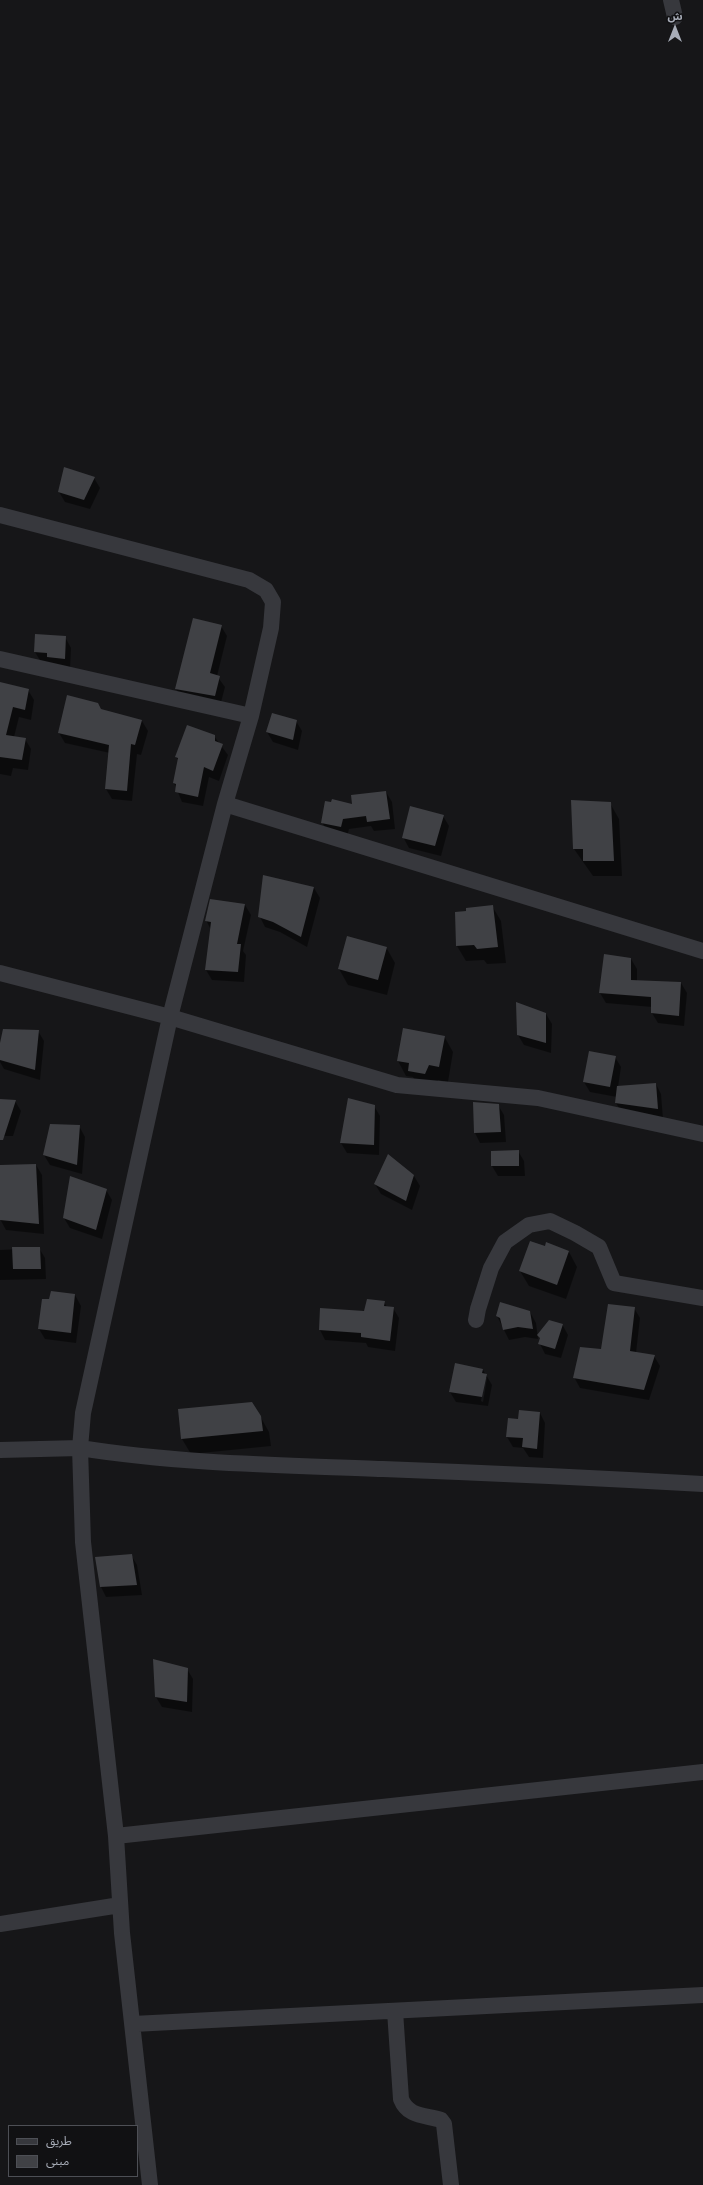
<!DOCTYPE html>
<meta charset="utf-8">
<style>
body{margin:0}
#map{position:relative;width:703px;height:2185px;overflow:hidden;background:#161618;font-family:Inter,"Noto Sans Arabic",sans-serif}
canvas{display:block}
.legend{position:absolute;left:8px;top:2125px;width:130px;height:52px;box-sizing:border-box;background:#111113;border:1px solid #4d4f55;margin:0;padding:5px 7px;list-style:none;font-size:12px;color:#a8adb8}
.legend li{display:flex;align-items:center;gap:8px;height:20px}
.legend b{width:20px;border:1px solid #4d4f55}
.north{position:absolute;left:655px;top:8px;width:40px;height:40px;-webkit-text-stroke:3px #111113;paint-order:stroke;rotate:0deg;font-size:11px;font-weight:700;line-height:16px;text-align:center;color:#a8adb8}
.north::after{content:'';display:block;margin:auto;width:14px;height:18px;background:#a8adb8;clip-path:polygon(50% 0,100% 100%,50% 72%,0 100%)}
</style>
<div id="map">
<canvas width="703" height="2185"></canvas>
<ul class="legend">
<li><b style="height:5px;background:#37383d"></b>طريق</li>
<li><b style="height:11px;background:#404145"></b>مبنى</li>
</ul>
<div class="north">ش</div>
</div>
<script>
const g = document.querySelector('canvas').getContext('2d');
g.lineJoin = 'round';
function fillPath(path, color) {
  g.fillStyle = color;
  g.fill(path, 'evenodd');
}
function strokePath(path, color, width, dash) {
  g.strokeStyle = color;
  g.lineWidth = width;
  g.lineCap = dash ? 'butt' : 'round';
  g.setLineDash(dash || []);
  g.stroke(path);
}
fillPath(new Path2D(`
 M94,478L100,488L90,509L65,502L59,492Z
 M221,626L227,636L217,676L225,687L220,706L182,699L176,689Z
 M65,637L71,648L70,669L41,662L35,652Z
 M28,690L34,700L31,720L19,717L14,737L25,739L31,749L28,770L13,768L11,776L0,774V691Z
 M101,710L142,721L148,731L141,755L137,754L132,801L112,799L106,789L110,753L65,743L59,733Z
 M296,721L302,731L298,750L273,742L267,732Z
 M214,736L228,755L219,781L209,777L203,806L182,802L174,783L179,761L176,757Z
 M386,792L392,802L395,829L374,831L371,826L349,829L347,837L328,833L322,822L353,805Z
 M610,803L619,819L622,876H593L574,849Z
 M443,816L449,826L441,856L409,848L403,837Z
 M264,876L314,888L320,898L307,947L280,932L265,927L260,917Z
 M245,905L251,915L243,951L246,955L244,982L212,980L206,970L211,930L206,920Z
 M492,906L501,921L506,963L487,964L484,960L466,961L457,946L456,913Z
 M386,947L395,963L387,995L348,985L339,969Z
 M605,955L631,959L637,969V981L681,983L687,993L684,1026L658,1023L652,1013V1007L606,1003L600,993Z
 M546,1014L552,1024L551,1053L524,1045L518,1035Z
 M38,1031L44,1041L40,1080L4,1069L0,1062V1048Z
 M444,1036L453,1052L448,1082L438,1080L434,1089L418,1086L413,1077L406,1076L398,1061Z
 M590,1052L615,1057L621,1067L618,1087L656,1084L661,1094L663,1119L622,1113L616,1103L617,1097L590,1092L584,1082Z
 M349,1099L374,1106L380,1116L379,1155L347,1153L341,1143Z
 M0,1100L15,1101L21,1111L13,1136H0Z
 M498,1105L504,1115L506,1142L480,1143L475,1133Z
 M79,1126L85,1137L82,1174L50,1165L44,1155Z
 M518,1151L524,1161L525,1176H498L492,1166Z
 M36,1165L42,1175L44,1234L6,1230L0,1219Z
 M414,1176L420,1186L412,1210L381,1194L375,1184Z
 M106,1190L112,1200L102,1239L70,1228L64,1218Z
 M545,1247L569,1252L577,1267L566,1299L529,1286L520,1271Z
 M39,1248L45,1258L46,1279L0,1280V1250Z
 M75,1295L81,1306L76,1343L45,1339L39,1329Z
 M384,1302L387,1307L393,1308L399,1318L395,1351L368,1347L366,1343L325,1340L320,1330Z
 M634,1308L640,1318L636,1353L654,1356L660,1366L649,1400L580,1388L574,1377L602,1350Z
 M530,1312L536,1323L538,1339L525,1337L509,1340L497,1316Z
 M562,1324L568,1335L561,1358L545,1354L540,1344Z
 M483,1370L492,1385L488,1406L456,1402L450,1392ZM485,1378H487L483,1402L481,1401Z
 M540,1413L545,1423L543,1458L529,1457L523,1448L513,1447L507,1437L519,1420Z
 M260,1416L269,1432L271,1446L191,1454L182,1439Z
 M131,1555L137,1565L142,1595L106,1597L101,1587Z
 M187,1669L193,1679L192,1712L162,1707L156,1697Z`), '#0007');
fillPath(new Path2D(`
 M64,467L95,477L84,500L58,492Z
 M193,618L222,625L210,673L220,676L215,696L175,689Z
 M35,634L66,636L65,659L47,657V653L34,652Z
 M0,682L29,689L25,710L13,707L6,735L26,738L22,760L0,757Z
 M67,695L98,703L101,709L142,720L135,745L131,744L127,791L105,789L109,745L58,733Z
 M272,713L297,720L293,740L266,732Z
 M187,725L215,735V741L223,744L213,771L204,767L198,797L175,792L176,784L173,783L178,758L175,757Z
 M386,791L390,819L367,822L366,816L343,819L341,827L321,823L325,801L331,802L332,799L352,804L351,795Z
 M571,800L611,802L614,861H583V849H573Z
 M410,806L444,815L435,846L402,838Z
 M263,875L314,887L301,937L273,922L258,917Z
 M210,899L245,904L237,944H241L238,972L205,970L211,922L205,921Z
 M493,905L498,947L477,949L474,945L456,946L455,912L466,911V908Z
 M347,936L387,947L378,980L338,969Z
 M604,954L631,958V980L681,982L679,1016L651,1013V997L599,993Z
 M516,1002L546,1013V1043L517,1035Z
 M403,1028L445,1036L439,1067L429,1065L425,1074L408,1071L409,1063L397,1061Z
 M3,1029L39,1030L35,1070L0,1060V1043Z
 M589,1051L616,1056L610,1087L583,1082Z
 M656,1083L658,1109L615,1103L617,1086Z
 M348,1098L375,1105L374,1145L340,1143Z
 M0,1099L16,1100L3,1140H0Z
 M473,1102L499,1104L501,1132L474,1133Z
 M50,1124L80,1125L77,1165L43,1155Z
 M519,1150V1166H491V1151Z
 M388,1154L414,1175L406,1201L374,1184Z
 M36,1164L39,1224L0,1220V1165Z
 M70,1176L107,1189L96,1230L63,1218Z
 M530,1241L545,1246L546,1242L569,1251L557,1285L519,1271Z
 M12,1247H40L41,1269H13Z
 M51,1291L75,1294L71,1333L38,1329L42,1299H49Z
 M367,1299L385,1301L384,1306L394,1307L390,1341L361,1337V1333L319,1330L320,1308L364,1311Z
 M500,1302L530,1311L533,1329L518,1327L503,1330L500,1318L496,1316Z
 M608,1304L635,1307L630,1351L655,1355L644,1390L573,1378L580,1347L601,1349Z
 M549,1320L563,1324L555,1349L538,1344L540,1338L537,1335Z
 M455,1363L483,1369L482,1373L487,1374L482,1397L449,1392Z
 M252,1402L261,1416L263,1431L181,1439L178,1409Z
 M519,1410L540,1412L537,1449L522,1447L523,1438L506,1437L508,1418L518,1419Z
 M132,1554L137,1585L100,1587L95,1557Z
 M153,1659L188,1668L187,1702L155,1697Z`), '#404145');
strokePath(new Path2D(`
 M671,0L675,17
 M0,515L249,580L266,590L273,602L271,628L251,716L225,804L170,1017L83,1413L80,1448C180,1464 282,1465 383,1469C490,1473 596,1478 703,1484
 M0,659L251,716
 M225,804L703,951
 M0,973L170,1017L397,1085L538,1098L703,1134
 M476,1320L478,1309L491,1268L505,1242L529,1225L550,1221L575,1233L599,1247L614,1283L703,1298
 M0,1450L80,1448L83,1542L116,1836L122,1933L150,2185
 M116,1836L703,1772
 M0,1924L120,1905
 M395,2011L401,2099C408,2117 425,2115 441,2120L444,2124L451,2185
 M133,2024L703,1995`), '#37383d', 16);
</script>
